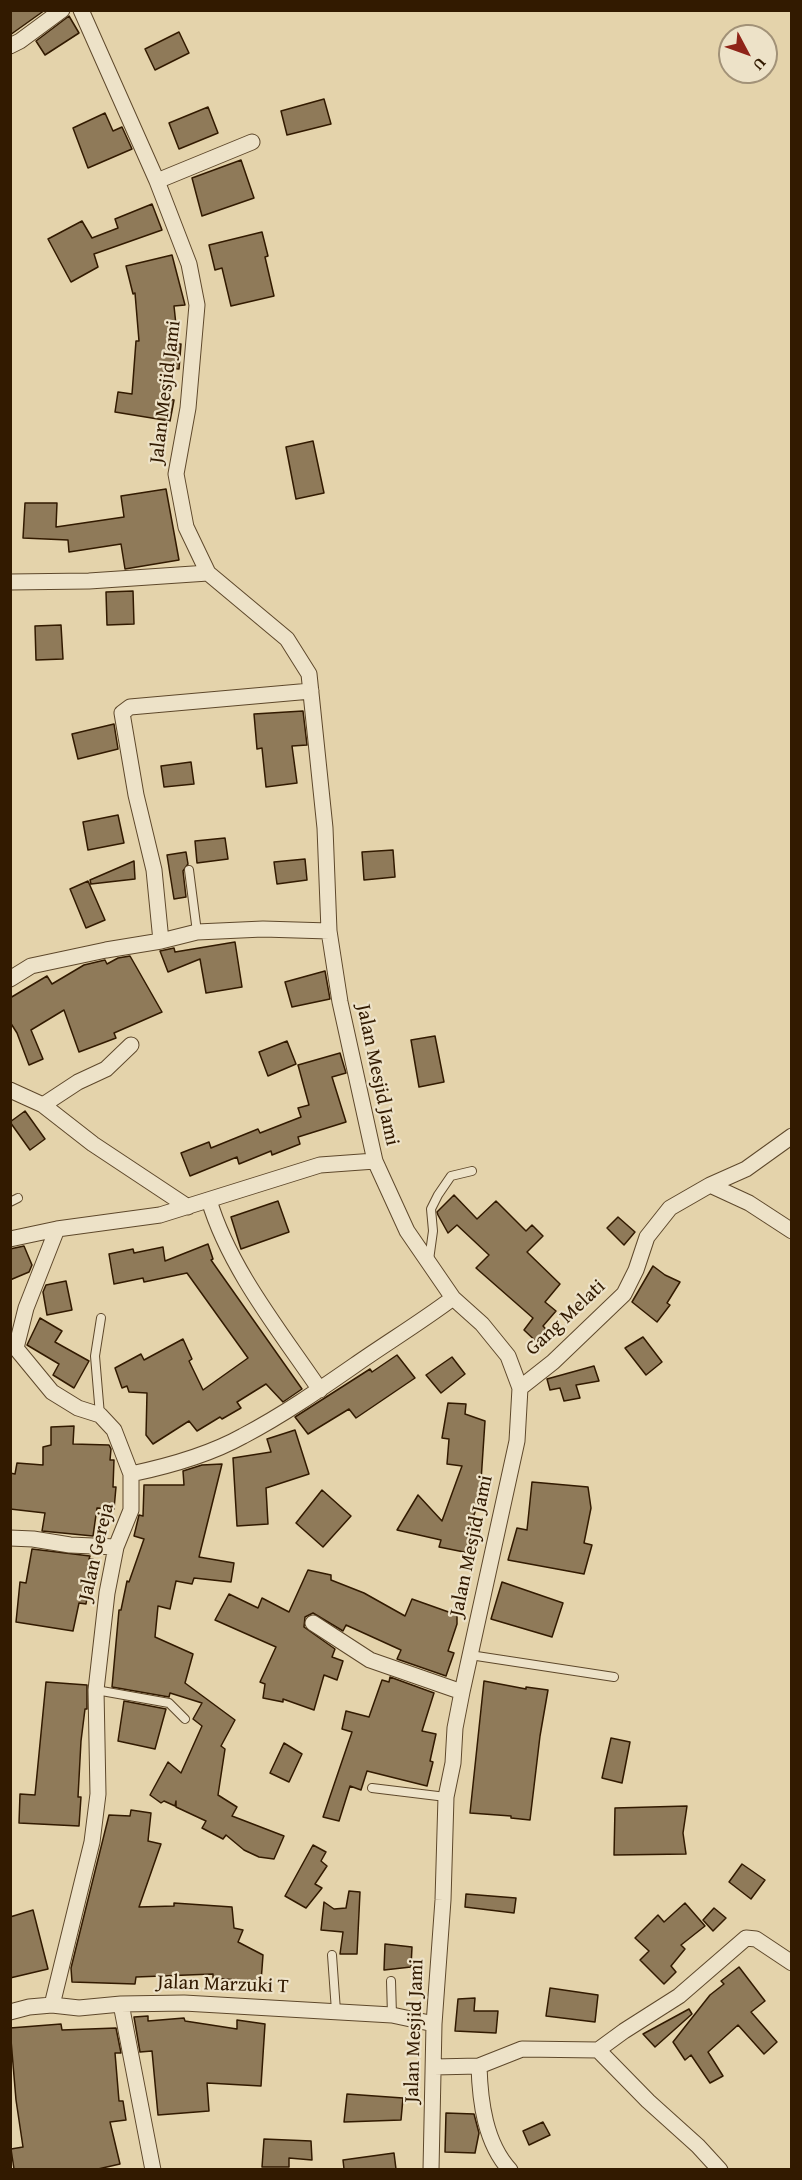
<!DOCTYPE html>
<style>
body{margin:0}
#map{position:relative;width:802px;height:2180px;overflow:hidden;background:#e4d3ab;font-family:"Gentium Book Plus",serif}
canvas{display:block}
.frame{position:absolute;inset:0;border:12px solid #321a00;pointer-events:none}
.north{position:absolute;left:718px;top:24px;width:60px;height:60px;box-sizing:border-box;background:#ede2c8;border:2px solid #a29278;border-radius:50%;rotate:131deg;font-size:16px;font-weight:700;line-height:24px;text-align:center;color:#321a00}
.north::after{content:'';display:block;margin:auto;width:21px;height:27px;background:#8f2418;clip-path:polygon(50% 0,100% 100%,50% 72%,0 100%)}
</style>
<div id="map">
<canvas width="802" height="2180"></canvas>
<div class="frame"></div>
<div class="north">U</div>
</div>
<script>
const g = document.querySelector('canvas').getContext('2d');
g.lineJoin = 'round';
function fillPath(path, color) {
  g.fillStyle = color;
  g.fill(path, 'evenodd');
}
function strokePath(path, color, width, dash) {
  g.strokeStyle = color;
  g.lineWidth = width;
  g.lineCap = dash ? 'butt' : 'round';
  g.setLineDash(dash || []);
  g.stroke(path);
}
function write(font, color, halo, rows, align = 'center') {
  g.font = font + ' "Gentium Book Plus",serif';
  g.lineWidth = 4.5;
  g.setLineDash([]);
  g.textBaseline = 'middle';
  g.strokeStyle = halo;
  g.fillStyle = color;
  for (const [text, x, y, turn = 0] of rows) {
    g.save();
    g.translate(x, y);
    g.rotate((+turn || 0) * Math.PI / 180);
    g.textAlign = isNaN(turn) ? turn : align;
    if (halo) g.strokeText(text, 0, 0);
    g.fillText(text, 0, 0);
    g.restore();
  }
}
const building = new Path2D(`
 M10,10H45L10,35Z
 M69,16L79,33L45,55L36,41Z
 M179,32L189,53L155,70L145,49Z
 M324,99L331,124L287,135L281,111Z
 M208,107L218,133L179,149L169,123Z
 M105,113L113,131L122,127L132,149L88,168L73,128Z
 M241,160L254,198L202,216L192,178Z
 M152,204L162,230L94,254L98,267L71,282L48,239L82,221L92,238L118,228L115,219Z
 M262,232L268,256L265,257L274,296L231,306L222,268L215,270L209,245Z
 M172,255L185,305L174,306L178,344H181L179,369L167,368L163,398L174,400L170,421L115,412L118,392L132,394L136,341H139L135,293L133,294L126,266Z
 M313,441L324,493L296,499L286,447Z
 M166,489L179,560L125,569L121,544L69,552L68,540L23,538L25,503H57L56,527L124,517L121,496Z
 M133,591L134,624L107,625L106,592Z
 M61,625L63,659L36,660L35,626Z
 M303,711L307,745L292,746L297,783L266,787L262,748L257,749L254,714Z
 M114,724L118,749L78,759L72,734Z
 M191,762L194,784L164,787L161,766Z
 M118,815L124,843L88,850L83,822Z
 M225,838L228,859L197,863L195,841Z
 M393,850L395,877L364,880L362,852Z
 M186,852L188,864L183,871L186,897L174,899L167,855Z
 M305,859L307,880L277,884L274,862Z
 M134,861L135,879L91,884L90,880Z
 M88,881L105,920L86,928L70,889Z
 M235,942L242,987L206,993L200,959L168,972L160,951L174,948L175,952Z
 M130,956L162,1012L114,1033L116,1038L79,1052L64,1010L31,1030L43,1059L29,1065L17,1033L10,1022V998L47,976L52,984L84,965L105,960L107,964L118,958Z
 M325,971L330,999L292,1007L285,982Z
 M435,1036L444,1082L419,1087L411,1040Z
 M287,1041L296,1064L268,1076L259,1052Z
 M340,1053L346,1073L332,1077L346,1122L298,1137L300,1144L272,1155L271,1151L239,1164L237,1157L190,1176L181,1153L209,1142L211,1148L258,1129L260,1133L301,1117L298,1108L309,1105L298,1065Z
 M25,1111L45,1139L30,1150L10,1122Z
 M454,1195L477,1219L496,1201L526,1231L532,1225L543,1236L527,1252L560,1284L545,1302L556,1311L543,1326L552,1336L541,1346L524,1330L533,1318L476,1268L489,1255L457,1225L448,1233L438,1215L437,1212Z
 M278,1201L289,1232L241,1249L231,1217Z
 M618,1217L635,1232L624,1245L607,1228Z
 M208,1244L213,1259L211,1260L302,1389L283,1402L266,1384L237,1402L241,1408L222,1419L220,1417L197,1431L189,1421L153,1444L146,1435L147,1393L129,1392L127,1386L122,1388L115,1368L141,1354L144,1360L183,1339L192,1359L189,1361L203,1390L248,1358L187,1273L144,1282L143,1278L114,1284L109,1254L133,1249L134,1253L163,1247L165,1261Z
 M24,1246L32,1265L29,1272L10,1280V1249Z
 M653,1266L665,1275L680,1282L667,1303L670,1305L657,1322L632,1302Z
 M66,1281L72,1310L47,1315L43,1292L46,1285Z
 M40,1318L62,1331L55,1342L89,1361L74,1388L53,1375L59,1364L27,1345Z
 M643,1337L662,1362L646,1375L625,1348Z
 M397,1355L415,1378L356,1418L349,1409L308,1434L295,1417L370,1369L372,1372Z
 M452,1357L465,1374L441,1393L426,1375Z
 M594,1366L599,1381L576,1385L580,1398L564,1401L560,1388L550,1390L547,1379Z
 M448,1403L466,1404L465,1414L485,1421L480,1496L469,1531L479,1535L474,1554L439,1547L441,1540L397,1530L418,1495L442,1521L462,1466L447,1464L449,1439L442,1438Z
 M74,1426L73,1444L109,1445L111,1449L110,1460H114L113,1487H116L114,1509L97,1508L93,1536L42,1531L45,1513L10,1509V1473L15,1474L17,1463L43,1465V1447L51,1445V1427Z
 M295,1430L309,1474L266,1488L268,1524L237,1526L233,1458L271,1452L267,1439Z
 M222,1464L199,1557L234,1563L231,1582L194,1578L192,1584L176,1581L170,1609L158,1606L155,1637L193,1654L185,1683L235,1720L221,1746L225,1749L218,1795L237,1807L232,1816L284,1836L274,1859L259,1857L244,1850L226,1835L223,1839L202,1828L206,1821L176,1807V1801L175,1806L164,1801L161,1803L150,1795L168,1762L181,1773L202,1726L193,1719L202,1703L170,1693L169,1697L112,1687L119,1610H121L127,1581L129,1582L144,1539L134,1536L139,1515L143,1516L144,1485H184L183,1471L202,1465Z
 M532,1482L588,1487L591,1508L584,1543L592,1545L584,1574L508,1560L517,1528L527,1530Z
 M322,1490L351,1516L323,1547L296,1523Z
 M32,1549L90,1556L89,1559H93L86,1604L79,1603L73,1631L16,1622L20,1582L26,1583Z
 M308,1570L331,1575V1580L364,1593L405,1616L412,1599L457,1615V1624L448,1651L454,1653L446,1676L397,1659L401,1650L346,1625L343,1631L313,1613L305,1617L304,1627L335,1649L332,1657L343,1661L337,1680L324,1675L314,1710L283,1699V1702L263,1698L265,1684L260,1682L276,1647L215,1620L229,1594L258,1608L262,1598L289,1612Z
 M502,1582L563,1603L552,1637L491,1619Z
 M390,1677L434,1693L422,1731L436,1734L430,1761L433,1762L427,1786L367,1771L361,1790L350,1786L339,1821L323,1817L352,1732L342,1729L346,1711L369,1717L382,1680L389,1682Z
 M484,1681L526,1689V1687L548,1690L540,1736L530,1820L511,1818V1816L470,1813Z
 M46,1682L87,1685V1709H85L81,1741L78,1797H81L79,1826L19,1823L20,1794L35,1795Z
 M124,1701L166,1709L155,1749L118,1741Z
 M611,1738L630,1742L622,1783L602,1778Z
 M284,1743L302,1754L289,1782L270,1773Z
 M687,1806L683,1833L686,1854L614,1855L615,1808Z
 M131,1810L151,1813L148,1841L161,1844L139,1907L174,1906V1903L232,1907L234,1928L243,1930L238,1942L263,1955L261,1982L213,1978V1974L136,1977L135,1984L72,1982L71,1968L109,1815L130,1816Z
 M313,1845L326,1852L321,1861L327,1866L315,1884L322,1888L306,1908L285,1896Z
 M742,1864L765,1880L751,1899L729,1882Z
 M349,1891L360,1892L357,1954H340L343,1932L321,1930L324,1902L334,1909L346,1908Z
 M466,1894L516,1898L514,1913L465,1907Z
 M685,1903L705,1926L681,1945L685,1949L671,1966L676,1972L664,1984L640,1960L649,1951L635,1938L658,1915L664,1922Z
 M714,1908L726,1918L713,1931L703,1920Z
 M33,1910L48,1969L10,1978V1917Z
 M385,1944L412,1947L411,1967L384,1970Z
 M739,1967L765,2001L751,2012L777,2042L764,2054L738,2025L708,2052L723,2076L710,2083L691,2055L685,2060L673,2042L710,1995L724,1984L721,1981Z
 M550,1988L598,1995L595,2022L546,2016Z
 M475,1998L474,2011H498L496,2033L455,2031L458,1999Z
 M689,2009L692,2014L655,2047L643,2034Z
 M148,2016V2021L184,2018L185,2021L237,2029V2020L265,2024L261,2086L207,2083L209,2111L158,2115L152,2051L140,2052L134,2017Z
 M61,2024L62,2030L116,2028L121,2053H115L119,2101H123L126,2120L110,2122L120,2164L98,2169H14L11,2149L23,2147L16,2100L10,2028Z
 M347,2094L403,2098L401,2120L344,2122Z
 M446,2113L474,2114L479,2133L475,2153L445,2152Z
 M543,2122L550,2135L529,2145L523,2131Z
 M264,2139L311,2141L312,2160L289,2158V2167H262Z
 M394,2153L396,2169H344L343,2160Z`);
fillPath(building, '#8f7a59');
strokePath(building, '#321a00', 1.5);
const service = new Path2D(`
 M189,870L197,932
 M10,1202L18,1198
 M429,1260L433,1231L431,1209L438,1195L451,1176L472,1171
 M100,1415L95,1356L101,1318
 M470,1655L614,1677
 M96,1690L169,1703L185,1719
 M372,1788L446,1797
 M332,1955L336,2011
 M391,1981L392,2015`);
const minor = new Path2D(`
 M81,10L157,181L189,264L197,305L188,408L176,474L186,527L208,573L287,639L309,674L325,828L329,931L340,1002L375,1161L407,1231L453,1298L482,1324L508,1356L520,1388L517,1441L462,1692L455,1728L453,1763L446,1797L443,1900L434,2024L431,2170
 M10,46L20,41L62,10
 M157,181L252,142
 M10,582L89,581L208,573
 M161,941L154,870L136,795L122,713L130,707L311,691
 M10,979L31,966L106,950L161,941L197,932L263,929L329,931
 M10,1090L43,1105L93,1144L188,1207
 M43,1105L78,1082L106,1069L131,1045
 M710,1185L749,1203L792,1231
 M209,1200C229,1268 280,1331 320,1390
 M10,1239L57,1229L160,1215L320,1165L375,1161
 M10,1341L52,1392L78,1408L100,1415L114,1430L131,1474
 M16,1348L26,1308L57,1229
 M520,1388L553,1362L624,1294L636,1270L647,1237L670,1208L710,1185L746,1169L792,1136
 M10,1538L33,1539L70,1545L116,1547
 M313,1623L370,1660L462,1692
 M121,2004L153,2170
 M52,2005L92,1842L98,1794L96,1690L107,1593L116,1547L131,1510V1474C169,1466 209,1455 243,1436C283,1415 319,1390 355,1365C388,1342 421,1322 453,1298
 M10,2012L29,2007L52,2005L79,2008L121,2004L184,2003L392,2015L434,2024
 M598,2050L648,2101L698,2146L720,2170
 M479,2066C480,2101 485,2143 510,2170
 M434,2067L479,2066L522,2049L598,2050L624,2031L679,1996L746,1938L756,1939L792,1963`);
strokePath(service, '#5e482b', 10);
strokePath(minor, '#5e482b', 17);
strokePath(service, '#ede2c8', 8);
strokePath(minor, '#ede2c8', 15);
write('20px', '#321a00', '#ede2c8', [
 ["Jalan Mesjid Jami",166,392,-83],
 ["Jalan Mesjid Jami",377,1075,78],
 ["Gang Melati",566,1318,-43],
 ["Jalan Mesjid Jami",472,1546,-78],
 ["Jalan Gereja",97,1552,-77],
 ["Jalan Marzuki T",223,1985,2],
 ["Jalan Mesjid Jami",415,2031,-88]
]);
</script>
